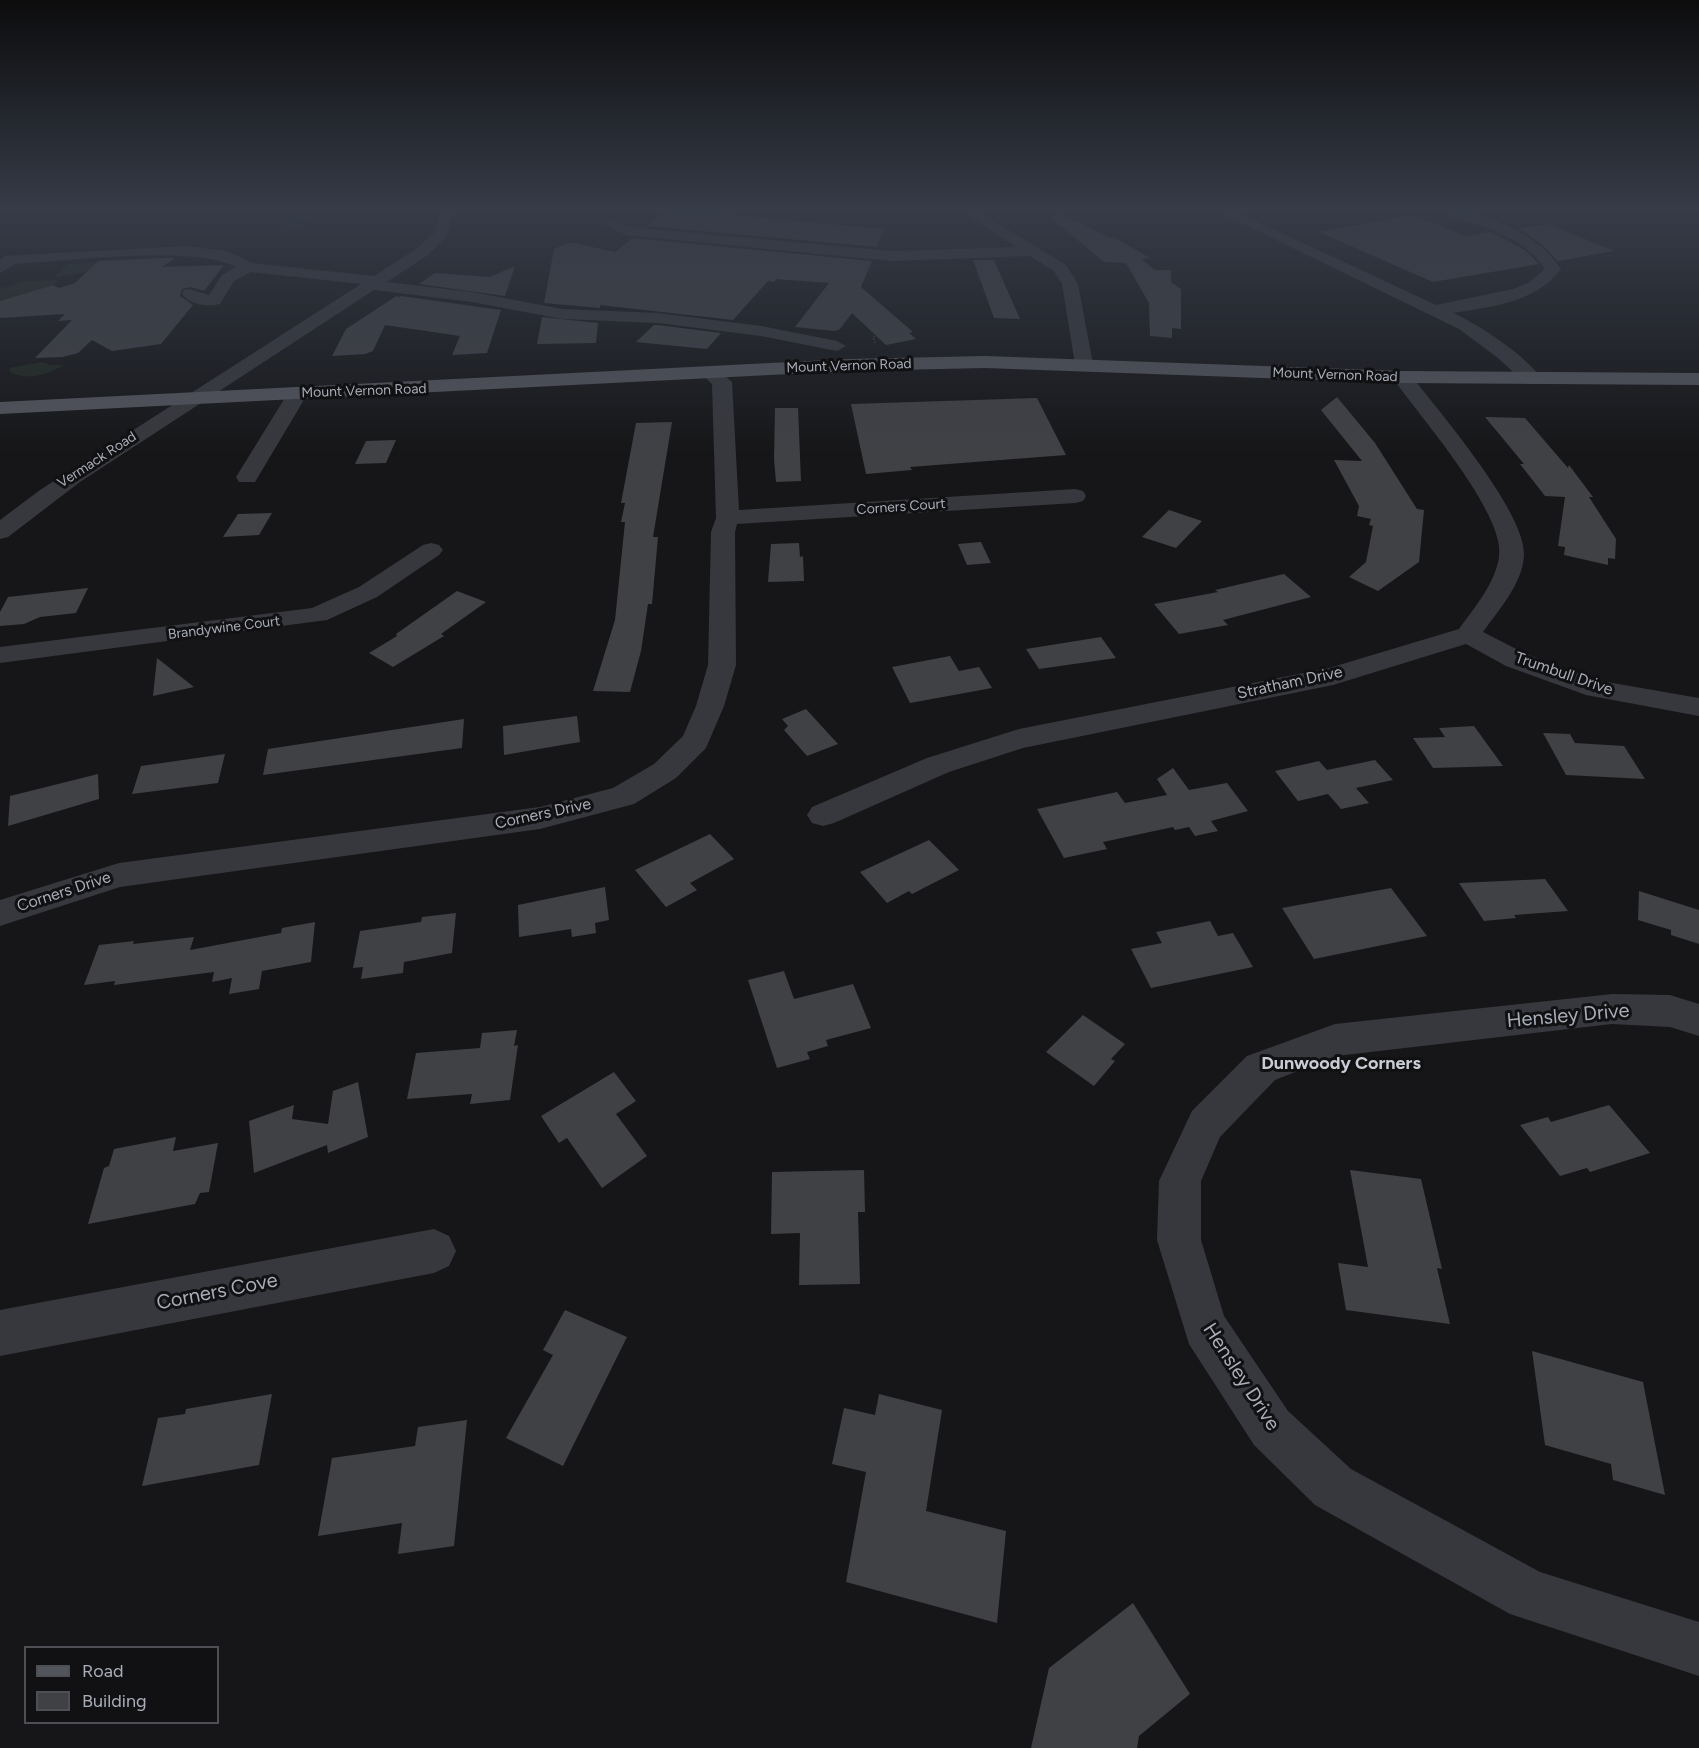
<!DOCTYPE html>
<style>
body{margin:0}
#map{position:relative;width:1699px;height:1748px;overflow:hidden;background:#161618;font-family:Figtree,sans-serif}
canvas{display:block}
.legend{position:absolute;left:24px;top:1646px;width:195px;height:78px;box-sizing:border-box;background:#111113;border:2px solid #4d4f55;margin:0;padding:8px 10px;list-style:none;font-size:18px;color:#a8adb8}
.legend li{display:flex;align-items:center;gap:12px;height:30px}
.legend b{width:30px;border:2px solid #4d4f55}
</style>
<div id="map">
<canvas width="1699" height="1748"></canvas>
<ul class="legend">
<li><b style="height:8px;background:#53555c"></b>Road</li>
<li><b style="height:16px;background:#404145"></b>Building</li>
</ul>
</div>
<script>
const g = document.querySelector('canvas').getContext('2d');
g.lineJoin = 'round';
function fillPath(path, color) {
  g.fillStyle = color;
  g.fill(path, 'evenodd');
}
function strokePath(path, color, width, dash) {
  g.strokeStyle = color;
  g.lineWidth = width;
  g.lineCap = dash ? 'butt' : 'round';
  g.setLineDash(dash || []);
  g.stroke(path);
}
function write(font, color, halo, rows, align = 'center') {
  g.font = font + ' Figtree,sans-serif';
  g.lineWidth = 6;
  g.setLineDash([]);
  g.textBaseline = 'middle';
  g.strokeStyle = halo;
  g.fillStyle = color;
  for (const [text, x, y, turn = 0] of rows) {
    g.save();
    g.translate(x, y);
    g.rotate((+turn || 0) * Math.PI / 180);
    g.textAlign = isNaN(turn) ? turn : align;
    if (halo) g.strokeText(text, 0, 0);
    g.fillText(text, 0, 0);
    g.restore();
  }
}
fillPath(new Path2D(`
 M291,216H312L298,231L276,232Z
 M96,263L86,272L53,278L68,264Z
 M59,280L53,285L0,301V289L26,281Z
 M42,362L51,365H63C49,375 26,381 10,372V368Z`), '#1e261f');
fillPath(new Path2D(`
 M665,212H696L884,229L877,247L647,226Z
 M1057,212L1113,239L1112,236L1150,258L1141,259L1155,270H1171V282L1181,289V329L1172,328V338L1150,336L1149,303L1126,263L1104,262L1052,219Z
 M1413,215L1466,236L1491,232L1525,250L1539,264L1433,282L1319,232Z
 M1549,224L1614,251L1558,261L1540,243L1518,228Z
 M632,238L872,261L861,287L913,332L909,333L916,339L886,345L852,313L840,329L835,331L795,327L829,283L776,279L774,282L768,281L733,320L600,305V308L544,303L554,249L570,242L615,252Z
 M162,258H175L162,267L224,265L204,291L191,287L182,289L180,296L193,305L161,344L112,351L92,340L78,353L63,357L35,358L72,320L58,321L65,314L0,318V301L53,285L59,288L75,283L98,261Z
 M973,260H994L1020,319L994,318Z
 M515,266L505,296L419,284L435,273L490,277Z
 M398,295L397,298L401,296L501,310L487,353L452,355L460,336L385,325L373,351L365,354L332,356L346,329Z
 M542,317L598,323L596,343L537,344Z
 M654,325H658L721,333L707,349L636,342Z
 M1337,397L1375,443L1417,509L1424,510L1419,562L1378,591L1349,577L1366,562L1373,526L1369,525L1371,519L1357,516L1359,506L1334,460L1362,461L1321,410Z
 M1037,398L1066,455L910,467L912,470L866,474L851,404Z
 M775,408H798L801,481L776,482L774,459Z
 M1485,417L1525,418L1568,468L1569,465L1593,497H1589L1616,539L1615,559L1608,558V565L1564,555L1565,547L1558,546L1565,497L1545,496L1520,464H1524Z
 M672,422L653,537H658L652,604H648L641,651L630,692L593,691L615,620L625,522H621L625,503H621L636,423Z
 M396,440L386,463L355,464L366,441Z
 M1169,510L1202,521L1176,548L1142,537Z
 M272,513L259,535L223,537L238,514Z
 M981,542L991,563L967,565L958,544Z
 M799,543L800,557L803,556L804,581L768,582L771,544Z
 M1284,574L1311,597L1223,620L1228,625L1179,634L1154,604L1218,592L1215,590Z
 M88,588L76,613L40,617L24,624L0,626V612L8,597Z
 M457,591L486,602L441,634L444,636L393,667L369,653L397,636L396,634Z
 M1101,637L1116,658L1039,669L1026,649Z
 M950,656L959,671L979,667L992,688L910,703L892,667Z
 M157,658L194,687L153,696Z
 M806,709L838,744L807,756L784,730L788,726L782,719Z
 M577,716L580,742L504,755L503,726Z
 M464,719L462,748L263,775L268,749Z
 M1474,726L1503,766L1433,768L1413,738L1445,737L1439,728Z
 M1543,733L1570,734L1575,743L1624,746L1645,779L1566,775Z
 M225,754L218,783L132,794L141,766Z
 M1375,760L1393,780L1356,788L1369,803L1341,809L1328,794L1298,801L1275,771L1319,761L1327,770Z
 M1173,768L1189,790L1227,783L1248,811L1211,821L1218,831L1195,836L1189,827L1175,830L1173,827L1103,842L1107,849L1064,858L1037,809L1117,792L1125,803L1167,795L1157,779Z
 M98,774L99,799L8,826L10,796Z
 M710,834L734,859L690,883L697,890L666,907L635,870Z
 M929,840L959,870L912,894L909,891L887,903L860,872Z
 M1545,879L1568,911L1514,915L1516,918L1484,921L1459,883Z
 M605,887L609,920L595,923L596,933L572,937L571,929L519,937L518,905Z
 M1391,888L1427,936L1314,959L1282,908Z
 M1639,891L1699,910V944L1671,935V930L1638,920Z
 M456,913L452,953L404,962L403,973L361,979L363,967L353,968L360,931L421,922L422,917Z
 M1210,921L1218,936L1233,933L1253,967L1151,988L1131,949L1162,943L1156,932Z
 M315,922L311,962L262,971L259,989L229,994L232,978L212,982L214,972L114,985L115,981L84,985L99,945L134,941L133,944L194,937L190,950L281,933L282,928Z
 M784,971L794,999L853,984L871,1028L826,1040L828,1046L807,1052L810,1059L777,1068L748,980Z
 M1083,1015L1125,1044L1111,1059L1115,1061L1094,1086L1046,1052Z
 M517,1030L514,1046L518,1045L510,1100L470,1104L472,1094L407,1099L416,1053L480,1048L482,1033Z
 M614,1072L636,1101L616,1114L647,1156L602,1188L567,1138L559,1143L541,1116Z
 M358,1082L368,1137L328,1153L327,1145L254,1173L249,1121L294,1105L292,1119L328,1124L333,1091Z
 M1609,1105L1650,1153L1590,1172L1587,1168L1560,1176L1520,1125L1548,1117L1551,1122Z
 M176,1137L173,1151L218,1143L209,1192L200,1193L195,1204L88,1224L104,1168L109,1166L114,1149Z
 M864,1170L865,1212H858L860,1284L799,1285L800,1233L771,1234L772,1172Z
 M1350,1170L1421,1179L1442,1269L1437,1268L1450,1324L1346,1310L1338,1263L1368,1267Z
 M565,1310L627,1337L563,1466L506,1438L553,1355L543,1350Z
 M1532,1351L1643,1382L1665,1495L1613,1480L1611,1464L1545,1445Z
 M272,1394L259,1465L142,1486L158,1418L185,1414L186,1409Z
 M879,1394L942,1410L926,1511L1006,1531L997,1623L846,1582L866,1472L832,1464L844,1408L875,1415Z
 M467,1420L454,1546L398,1554L402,1523L318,1536L332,1458L415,1446L418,1427Z
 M1133,1603L1190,1694L1139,1736L1137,1748H1031L1049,1668Z`), '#404145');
strokePath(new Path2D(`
 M875,343L873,337L880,334`), '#3d3f44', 1.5, [1.5, 2]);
fillPath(new Path2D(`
 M439,212H453L447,236L428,255L387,282L472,292L562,309L658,313L761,326L837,341L846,346L837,351L761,336L658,323L562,319L472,302L374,290L80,482L8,537L0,539V520L40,490L361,284L251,272L234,281L220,304C207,307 190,305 182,294L184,290L190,289L209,295L222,275L236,267C195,245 67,261 15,264L0,273V260L5,256L186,246L227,251L252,263L374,276L416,249L435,232Z
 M963,212H979L1066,265L1078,284L1093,364L1091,368L1084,370L1075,364L1062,284L1054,271L1030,256L892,261L625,235L605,224L612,220L629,227L892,251L1016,247Z
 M1219,212H1237L1436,305L1513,289L1528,283L1545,269C1524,236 1483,227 1448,215L1446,212C1489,212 1537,233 1561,269C1538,302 1490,307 1453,313C1481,326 1524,354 1543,380L1540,384H1526L1498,358L1459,329Z
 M710,367L717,369L732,382L739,510L1075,489L1083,491L1086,496L1083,501L1075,503L737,524L735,532L736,665L724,706L706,748L676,778L634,804L540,829L120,887L0,926V900L119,863L540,807L613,788L654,764L683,736L696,706L708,665L711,532L716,518L712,384L701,373Z
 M1402,371L1409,373C1437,409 1526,512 1524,555C1523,583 1498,611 1483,632L1526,654L1601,681L1699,698V716L1586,695L1506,666L1466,644L1333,685L1023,748L949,772L834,823L823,826L812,823L807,815L812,807L927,758L1019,729L1329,668L1459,629C1474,608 1495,584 1499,557C1507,515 1417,413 1392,377Z
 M298,387L308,393L258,477L255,482H239L236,477L288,393Z
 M431,543L439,545L443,550L439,555L377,597L327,620L0,663V647L312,608L359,587L423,545Z
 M1612,994L1670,995L1699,1004V1036L1670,1027L1612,1024L1336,1056L1275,1080L1220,1137L1201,1181V1240L1224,1316L1288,1411L1351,1469L1540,1572L1699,1622V1676L1510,1614L1315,1505L1254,1445L1189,1344L1157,1240L1159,1181L1192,1111L1247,1056L1335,1024Z
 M434,1229L449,1236L456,1251L449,1266L434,1273L0,1356V1310Z`), '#37383d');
fillPath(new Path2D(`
 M985,356L1402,371L1699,373V385L1402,383L985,368L849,371L0,414V402L849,359Z`), '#53555c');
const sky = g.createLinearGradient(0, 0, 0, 456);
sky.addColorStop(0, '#0c0c0d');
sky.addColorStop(0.46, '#363c48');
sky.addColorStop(1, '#363c4800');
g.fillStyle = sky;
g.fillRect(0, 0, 1699, 456);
write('14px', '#a8adb8', '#111113', [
 ["Mount Vernon Road",849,366,-2],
 ["Mount Vernon Road",1335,375,2],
 ["Mount Vernon Road",364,391,-2],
 ["Vermack Road",97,460,-33],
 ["Corners Court",901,507,-4],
 ["Brandywine Court",224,628,-7]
]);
write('16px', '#a8adb8', '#111113', [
 ["Trumbull Drive",1564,674,19],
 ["Stratham Drive",1290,683,-12],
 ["Corners Drive",543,814,-12],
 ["Corners Drive",64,892,-18]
]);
write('bold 18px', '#c9ccd4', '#111113', [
 ["Dunwoody Corners",1341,1064]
]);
write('20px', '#a8adb8', '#111113', [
 ["Hensley Drive",1568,1016,-5],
 ["Corners Cove",217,1292,-11],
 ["Hensley Drive",1241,1377,57]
]);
</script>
